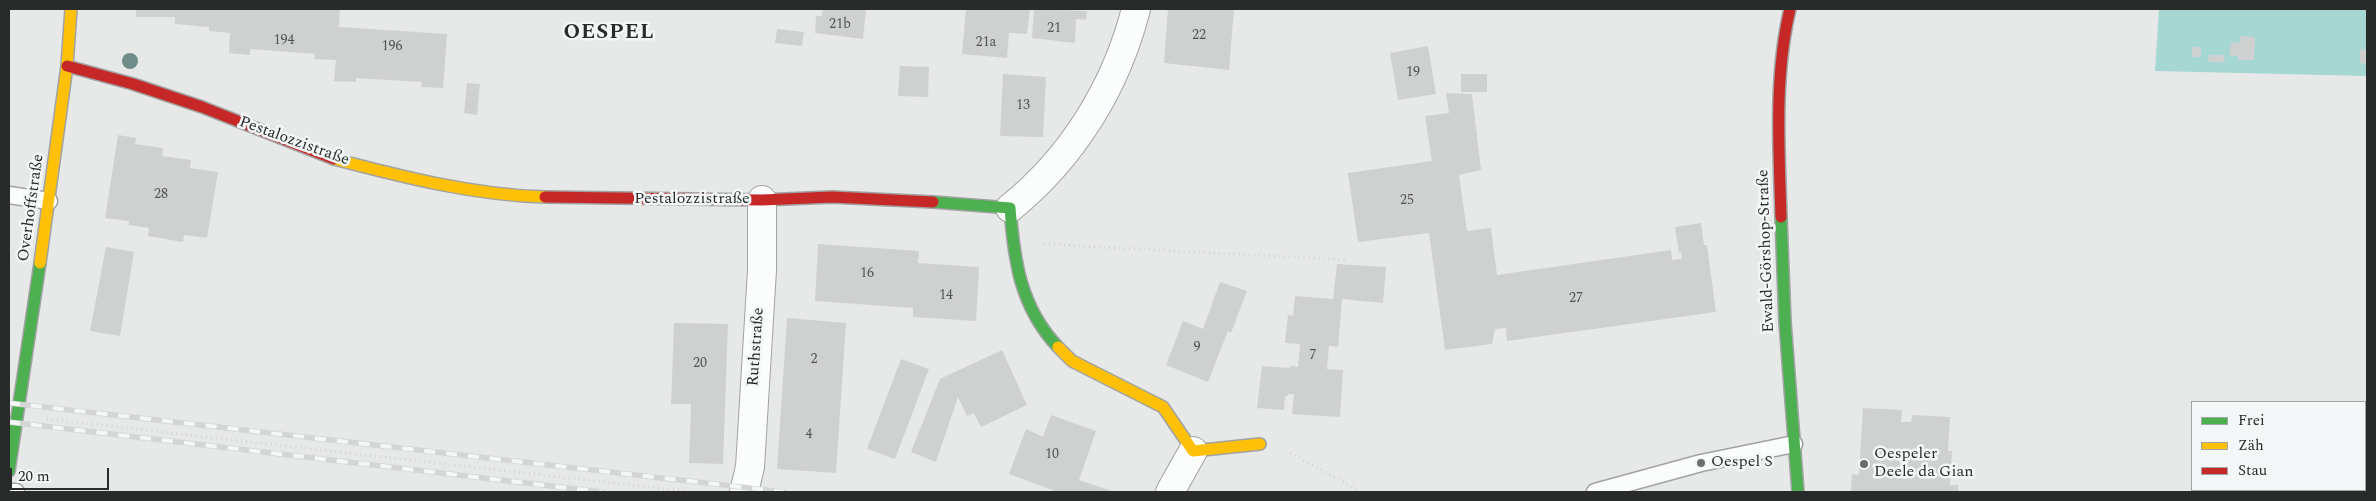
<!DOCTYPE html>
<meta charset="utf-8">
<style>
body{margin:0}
#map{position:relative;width:2376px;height:501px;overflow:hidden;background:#e7e9e9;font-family:Spectral,serif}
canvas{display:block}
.frame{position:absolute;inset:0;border:10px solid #292b2b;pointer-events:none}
.legend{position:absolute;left:2191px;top:401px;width:175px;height:90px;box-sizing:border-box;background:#f3f7f7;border:1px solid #a2a5a5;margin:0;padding:6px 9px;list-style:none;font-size:15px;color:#292b2b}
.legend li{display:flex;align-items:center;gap:10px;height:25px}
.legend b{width:25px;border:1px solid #a2a5a5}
.scale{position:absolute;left:10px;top:468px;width:99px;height:22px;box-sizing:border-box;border:2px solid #292b2b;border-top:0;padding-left:6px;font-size:15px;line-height:18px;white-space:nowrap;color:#292b2b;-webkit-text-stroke:4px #f3f7f7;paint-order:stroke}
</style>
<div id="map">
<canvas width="2376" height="501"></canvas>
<div class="frame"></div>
<ul class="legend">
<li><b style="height:6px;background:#4caf50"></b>Frei</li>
<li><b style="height:6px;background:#ffc107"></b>Zäh</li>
<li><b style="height:6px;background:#c62828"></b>Stau</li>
</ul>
<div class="scale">20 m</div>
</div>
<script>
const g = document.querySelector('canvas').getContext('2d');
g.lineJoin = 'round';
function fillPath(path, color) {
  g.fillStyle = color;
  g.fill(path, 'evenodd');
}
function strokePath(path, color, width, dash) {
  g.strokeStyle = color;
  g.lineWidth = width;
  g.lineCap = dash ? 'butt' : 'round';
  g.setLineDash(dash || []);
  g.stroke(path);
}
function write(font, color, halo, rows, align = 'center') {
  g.font = font + ' Spectral,serif';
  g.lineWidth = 5;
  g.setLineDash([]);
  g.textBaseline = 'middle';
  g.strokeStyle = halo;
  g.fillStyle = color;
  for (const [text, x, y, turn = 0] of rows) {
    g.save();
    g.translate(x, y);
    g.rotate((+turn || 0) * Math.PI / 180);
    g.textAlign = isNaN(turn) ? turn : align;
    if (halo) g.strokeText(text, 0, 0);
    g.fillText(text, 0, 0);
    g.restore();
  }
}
fillPath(new Path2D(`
 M2159,9H2367V76L2155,71Z`), '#a6d7d2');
fillPath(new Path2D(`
 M136,9H340L339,27L447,34L443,88L421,87L422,82L356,78V82L334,81L336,60L314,59L315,54L250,49V55L229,53L230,33L209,31V27L175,24V17H136Z
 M823,9H866L863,39L815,33L816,16H822Z
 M966,9H1030L1027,34L1009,33L1007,58L962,54Z
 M1034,9L1087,11L1086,20L1076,19L1075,43L1032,38Z
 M1168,9H1234L1229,70L1164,63Z
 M777,29L804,32L802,46L775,43Z
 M2240,36L2255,37L2254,60H2238V56H2230L2231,42L2239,43Z
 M1428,46L1436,94L1398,100L1390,53Z
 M2192,47H2201V57H2192Z
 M2360,49L2367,50V64L2360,63Z
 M2209,55H2225L2224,62H2208Z
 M900,66L929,67L928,97L898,96Z
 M1003,74L1046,77L1043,137L1000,136Z
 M1461,74H1487V92H1461Z
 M467,83L480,84L477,115L464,113Z
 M1446,93L1472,94L1481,170L1459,175L1467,231L1491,228L1497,275L1671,250L1672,260L1682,259L1681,252L1679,253L1675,227L1701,223L1704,245H1707L1716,312L1507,341L1506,328L1495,329L1492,344L1445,350L1429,233L1358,242L1348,173L1432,161L1425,116L1449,113Z
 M118,135L136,138L135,144L163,148L162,156L191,160L190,168L218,172L207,238L184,235L183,242L148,236L149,228L129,225V221L105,218Z
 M818,244L919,251L918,263L979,267L976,321L913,317V308L815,301Z
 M106,247L134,252L120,336L90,331Z
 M1337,264L1386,267L1383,303L1342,299L1338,347L1329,346L1327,369L1343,370L1340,417L1292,414L1294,394H1288L1287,396H1285L1284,410L1257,408L1262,366L1290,368V366L1298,367L1300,344L1285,343L1288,315L1293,316L1295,296L1333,299Z
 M1220,282L1247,291L1231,333L1228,331L1208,382L1166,365L1183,321L1203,329Z
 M787,318L846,323L836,473L777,469Z
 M674,323L728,324L723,464L689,463L691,404H671Z
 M1002,350L1027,405L981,427L974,413L967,416L958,397L936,462L911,452L940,379Z
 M901,359L929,369L895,459L867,449Z
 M1863,408L1902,410L1901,422H1911L1912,415L1950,417L1948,451H1952L1950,485H1958V492H1851L1852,474L1859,475Z
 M1051,415L1096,431L1079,480L1115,492H1058L1009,474L1026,429L1043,437Z`), '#cfd1d0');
const lane = new Path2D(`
 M9,195L49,201
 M9,492H16
 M1595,492L1701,463L1794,444`);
const street = new Path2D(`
 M1010,208C1073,157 1116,87 1136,9
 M744,492L750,467L762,270V200
 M1170,492L1193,451`);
const fast = new Path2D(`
 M933,202L1010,208C1014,260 1020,307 1058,347
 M1781,217L1785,322L1798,492
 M9,471L40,263`);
const slow = new Path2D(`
 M334,159C403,177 473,195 545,197
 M40,263L67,66L71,9
 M1058,347L1072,361L1163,407L1193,451L1260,444`);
const jam = new Path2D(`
 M67,66L133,84L202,107L334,159
 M545,197L762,200L832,197L933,202
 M1781,217C1779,148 1774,76 1790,9`);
strokePath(lane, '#a1a3a2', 19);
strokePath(street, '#a1a3a2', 30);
strokePath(fast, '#a1a3a2', 14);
strokePath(slow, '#a1a3a2', 14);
strokePath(jam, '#a1a3a2', 14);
strokePath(new Path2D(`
 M1044,244L1348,260
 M47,419L693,492
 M1290,453L1362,492`), '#d2d3d3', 3, [1, 4]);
strokePath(lane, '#fbfcfc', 16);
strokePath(street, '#fbfcfc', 28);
strokePath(fast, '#4caf50', 11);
strokePath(slow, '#ffc107', 11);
strokePath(jam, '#c62828', 11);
const rail = new Path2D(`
 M9,403L784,492
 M9,422L602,492`);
strokePath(rail, '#d4d5d5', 5.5);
strokePath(rail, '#f3f7f7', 4, [11]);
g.fillStyle = '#708c89';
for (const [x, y] of [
 [130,61]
]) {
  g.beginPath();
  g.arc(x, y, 8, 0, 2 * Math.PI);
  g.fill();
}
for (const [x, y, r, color] of [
 [1701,463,5,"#6c6e6e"],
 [1864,464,5,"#6c6e6e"]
]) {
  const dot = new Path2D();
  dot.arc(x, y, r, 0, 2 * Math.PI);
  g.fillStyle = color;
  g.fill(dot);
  strokePath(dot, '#f3f7f7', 2);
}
write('14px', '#525454', null, [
 ["21b",840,25],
 ["21",1054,29],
 ["22",1199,36],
 ["194",284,41],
 ["21a",986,43],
 ["196",392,47],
 ["19",1413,73],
 ["13",1023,106],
 ["28",161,195],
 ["25",1407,201],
 ["16",867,274],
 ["14",946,296],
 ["27",1576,299],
 ["9",1197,348],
 ["7",1313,356],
 ["2",814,360],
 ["20",700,364],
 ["4",809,435],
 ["10",1052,455]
]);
write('16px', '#292b2b', '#f3f7f7', [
 ["Pestalozzistraße",294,142,20],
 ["Pestalozzistraße",692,200],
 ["Overhoffstraße",32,208,-82],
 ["Ewald-Görshop-Straße",1767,251,-92],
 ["Ruthstraße",757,347,-86]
]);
write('16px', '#292b2b', '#f3f7f7', [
 ["Oespeler",1874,455],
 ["Deele da Gian",1874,473],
 ["Oespel S",1711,463]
], 'left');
g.letterSpacing = '1px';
write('bold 21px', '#292b2b', '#f3f7f7', [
 ["OESPEL",609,34]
]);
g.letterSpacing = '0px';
</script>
